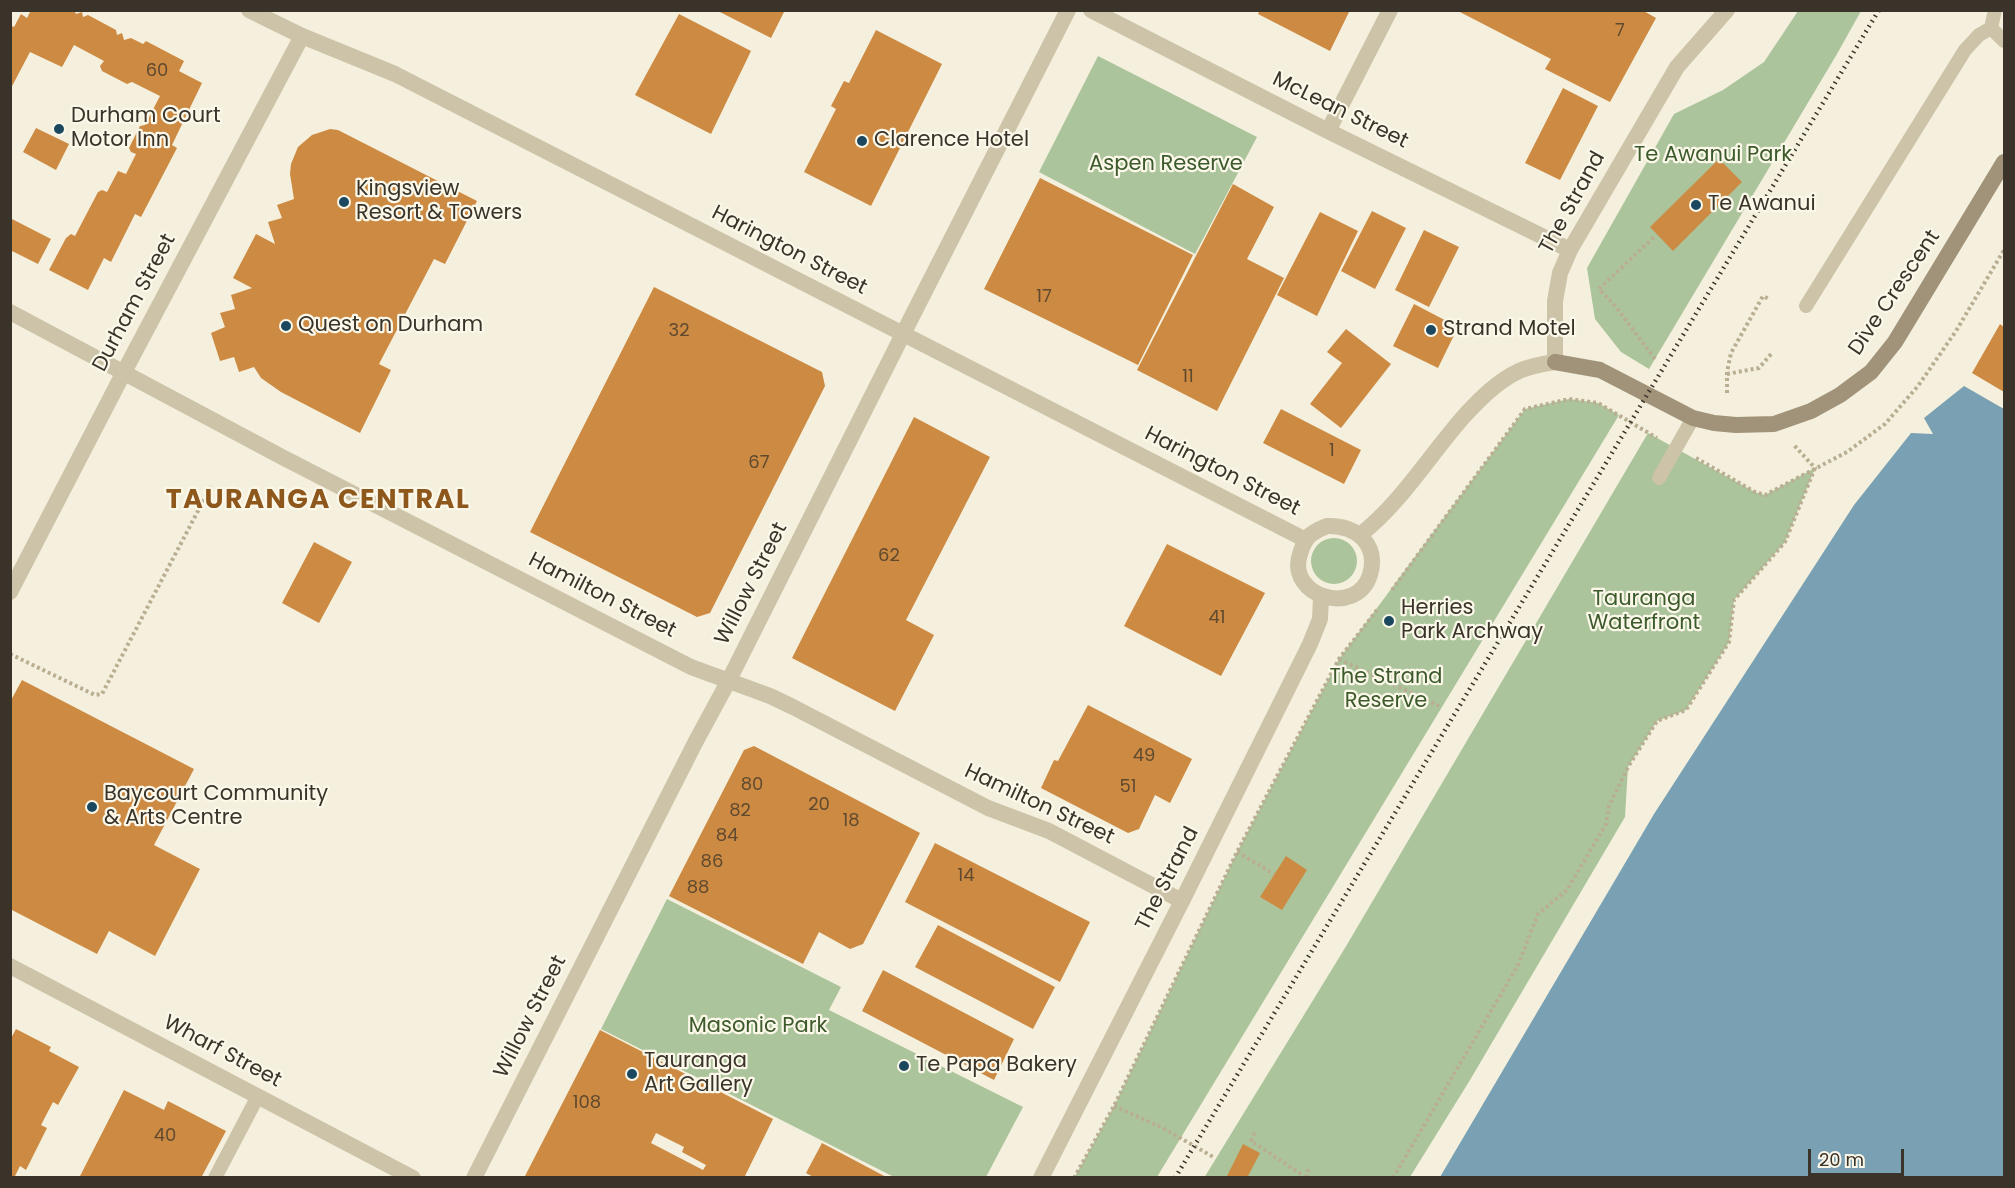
<!DOCTYPE html>
<style>
body{margin:0}
#map{position:relative;width:2015px;height:1188px;overflow:hidden;background:#f4f0dd;font-family:Poppins,sans-serif}
canvas{display:block}
.frame{position:absolute;inset:0;border:12px solid #3a3329;pointer-events:none}
.scale{position:absolute;left:1808px;top:1149px;width:96px;height:27px;box-sizing:border-box;border:3px solid #3a3329;border-top:0;padding-left:8px;font-size:18px;line-height:21px;white-space:nowrap;color:#3a3329;-webkit-text-stroke:4px #fbf8ea;paint-order:stroke}
</style>
<div id="map">
<canvas width="2015" height="1188"></canvas>
<div class="frame"></div>
<div class="scale">20 m</div>
</div>
<script>
const g = document.querySelector('canvas').getContext('2d');
g.lineJoin = 'round';
function fillPath(path, color) {
  g.fillStyle = color;
  g.fill(path, 'evenodd');
}
function strokePath(path, color, width, dash) {
  g.strokeStyle = color;
  g.lineWidth = width;
  g.lineCap = dash ? 'butt' : 'round';
  g.setLineDash(dash || []);
  g.stroke(path);
}
function write(font, color, halo, rows, align = 'center') {
  g.font = font + ' Poppins,sans-serif';
  g.lineWidth = 4.5;
  g.setLineDash([]);
  g.textBaseline = 'middle';
  g.strokeStyle = halo;
  g.fillStyle = color;
  for (const [text, x, y, turn = 0] of rows) {
    g.save();
    g.translate(x, y);
    g.rotate((+turn || 0) * Math.PI / 180);
    g.textAlign = isNaN(turn) ? turn : align;
    if (halo) g.strokeText(text, 0, 0);
    g.fillText(text, 0, 0);
    g.restore();
  }
}
fillPath(new Path2D(`
 M1798,11H1861L1837,54L1649,369L1621,352L1595,319L1587,268L1674,114L1723,90L1764,62Z
 M1098,56L1257,137L1195,254L1039,172Z
 M1569,399L1598,403L1619,415L1157,1177L1074,1178L1114,1106L1237,852L1339,659L1525,409Z
 M1648,433L1755,492L1765,495L1815,468L1785,542L1734,600L1729,642L1686,710L1657,721L1628,767L1625,817L1470,1080L1410,1177L1204,1178L1345,948Z
 M1311 561a23 23 0 1 1 46 0a23 23 0 1 1-46 0Z
 M667,899L841,987L829,1010L1023,1107L986,1177H894L601,1029Z`), '#acc49c');
fillPath(new Path2D(`
 M1964,386L2004,409V1177H1440L1654,814L1854,505L1911,433L1933,434L1924,418Z`), '#7aa1b3');
fillPath(new Path2D(`
 M31,10H74L76,14L82,12L83,17L88,15L116,30L117,35L122,33L124,40L131,38L143,44L146,41L184,61L179,71L202,83L172,145L177,148L141,217L135,214L111,262L104,258L88,290L49,270L66,238L71,234L75,236L98,192L102,190L107,192L118,171L126,174L136,154L131,152L129,148L140,126L145,125L160,96L132,82L127,84L102,71L100,66L104,61L74,45L62,67L30,52L10,90V25L14,27L21,14L27,18Z
 M716,10H785L771,38Z
 M1260,10H1350L1330,51L1258,14Z
 M1456,10H1642L1656,18L1610,102L1545,69L1551,59Z
 M679,14L751,51L711,134L635,95Z
 M876,30L942,64L871,206L804,172L836,109L831,106L844,81L849,83Z
 M1563,88L1598,106L1560,180L1525,163Z
 M36,128L69,144L56,170L23,152Z
 M330,129L338,130L477,201L445,264L434,259L379,364L391,370L360,433L281,392L261,378L254,367L239,372L234,357L220,361L211,333L225,327L220,313L235,309L231,295L252,288L233,278L256,234L275,244L268,222L282,218L277,205L294,199L290,174L291,164L298,147L312,135Z
 M1719,159L1742,182L1673,251L1650,227Z
 M1040,178L1193,255L1138,365L984,289Z
 M1233,184L1274,207L1247,259L1284,278L1217,411L1137,370Z
 M1372,211L1406,228L1375,289L1341,271Z
 M1320,212L1358,231L1317,316L1277,295Z
 M10,218L51,239L38,264L10,250Z
 M1424,230L1459,247L1429,307L1395,290Z
 M654,287L822,372L825,386L710,613L697,617L530,532Z
 M1414,304L1458,327L1438,368L1393,346Z
 M2000,324L2004,327V392L1972,373Z
 M1346,329L1391,364L1341,428L1310,404L1342,363L1327,352Z
 M1281,409L1361,450L1344,484L1263,443Z
 M914,417L990,457L906,620L934,635L895,711L792,658Z
 M314,542L352,562L319,623L282,603Z
 M1167,544L1265,593L1221,676L1124,626Z
 M22,680L194,769L154,845L200,869L155,956L109,931L97,954L10,909V702Z
 M1088,705L1192,759L1170,803L1155,795L1139,829L1128,833L1041,788L1054,760L1058,761Z
 M754,746L920,833L863,944L850,949L819,932L803,964L669,896L744,750Z
 M935,843L1090,922L1060,982L905,902Z
 M1286,856L1307,870L1282,910L1260,897Z
 M938,925L1055,987L1033,1029L915,967Z
 M883,970L1014,1039L994,1080L862,1011Z
 M16,1029L51,1047L49,1051L79,1067L58,1105L53,1102L41,1125L47,1128L26,1170L20,1166L14,1178H10V1040Z
 M600,1030L773,1119L744,1178L525,1176ZM656,1133L684,1147L682,1152L706,1165L703,1170L651,1143Z
 M124,1090L164,1110L168,1101L226,1131L201,1178H79Z
 M822,1143L888,1178H815L806,1173Z
 M1243,1144L1260,1153L1247,1178H1226Z`), '#cd8a42');
strokePath(new Path2D(`
 M1655,359L1616,307L1599,289L1656,235
 M1727,374L1759,368L1772,353
 M1727,393V372L1731,353L1763,296L1769,299
 M1696,458L1755,492L1765,495L1847,452L1885,424L1918,386L1956,331L2004,250
 M1392,590L1525,409L1569,399L1598,403L1657,438
 M10,654L95,695L102,694L211,486
 M1339,659L1439,706
 M1237,852L1274,874
 M1114,1106L1163,1128L1215,1158
 M1255,1133L1251,1141L1307,1178
 M1074,1178L1114,1106L1237,852L1339,659L1377,610
 M1273,1178H1278
 M1307,1178L1308,1168
 M1393,1178L1518,965L1538,914L1567,890L1606,824L1609,806L1628,767L1657,721L1686,710L1729,642L1734,600L1785,542L1815,468L1793,444`), '#b9ae92', 4, [3, 3]);
strokePath(new Path2D(`
 M1991,28L2004,41
 M1991,28L1995,10
 M1806,306L1965,50L1979,35L1991,28
 M1659,478L1693,418
 M215,1178L258,1096`), '#cdc3a8', 14);
strokePath(new Path2D(`
 M1091,10L1328,131L1570,250
 M1328,131L1390,10
 M10,312L282,457L691,667L770,696L793,707L988,808L1049,831L1182,901
 M1555,362V301L1560,273L1570,250L1677,67L1727,10
 M10,966L413,1178
 M474,1178L696,741L728,682L903,334
 M1041,1178L1182,901L1310,644L1320,619L1321,597`), '#cdc3a8', 16);
strokePath(new Path2D(`
 M249,10L302,36L395,74L1304,539
 M903,334L1068,10
 M1327,526C1356,525 1379,544 1370,575C1356,618 1286,596 1300,554C1305,537 1310,533 1327,526Z
 M1360,535C1402,502 1430,454 1466,414C1482,397 1498,381 1519,371C1530,366 1542,364 1555,362
 M10,592L124,372L302,36`), '#cdc3a8', 16);
strokePath(new Path2D(`
 M1555,362L1600,370L1693,418L1714,423L1736,425L1774,424L1811,411L1840,395L1871,372L1895,342L2004,162`), '#a19379', 16);
strokePath(new Path2D(`
 M1175,1178L1879,10`), '#3a3329', 4.5, [1.5, 4.5]);
for (const [x, y, r, color] of [
 [59,129,6,"#1b485e"],
 [862,141,6,"#1b485e"],
 [344,202,6,"#1b485e"],
 [1696,205,6,"#1b485e"],
 [286,326,6,"#1b485e"],
 [1431,330,6,"#1b485e"],
 [1389,621,6,"#1b485e"],
 [92,807,6,"#1b485e"],
 [904,1066,6,"#1b485e"],
 [632,1074,6,"#1b485e"]
]) {
  const dot = new Path2D();
  dot.arc(x, y, r, 0, 2 * Math.PI);
  g.fillStyle = color;
  g.fill(dot);
  strokePath(dot, '#fbf8ea', 2);
}
write('18px', '#5f492f', null, [
 ["7",1620,31],
 ["60",157,71],
 ["17",1044,297],
 ["32",679,331],
 ["11",1188,377],
 ["1",1332,451],
 ["67",759,463],
 ["62",889,556],
 ["41",1217,618],
 ["49",1144,756],
 ["80",752,785],
 ["51",1128,787],
 ["20",819,805],
 ["82",740,811],
 ["18",851,821],
 ["84",727,836],
 ["86",712,862],
 ["14",966,876],
 ["88",698,888],
 ["108",587,1103],
 ["40",165,1136]
]);
write('21px', '#3a3329', '#fbf8ea', [
 ["McLean Street",1340,111,26],
 ["The Strand",1573,203,-61],
 ["Harington Street",789,251,27],
 ["Dive Crescent",1895,293,-56],
 ["Durham Street",135,303,-62],
 ["Harington Street",1222,472,27],
 ["Willow Street",752,584,-63],
 ["Hamilton Street",602,596,27],
 ["Hamilton Street",1039,805,25],
 ["The Strand",1168,879,-63],
 ["Willow Street",531,1017,-63],
 ["Wharf Street",222,1052,28]
]);
write('21px', '#3a3329', '#fbf8ea', [
 ["Durham Court",71,117],
 ["Motor Inn",71,141],
 ["Clarence Hotel",874,141],
 ["Kingsview",356,190],
 ["Resort & Towers",356,214],
 ["Te Awanui",1708,205],
 ["Quest on Durham",298,326],
 ["Strand Motel",1443,330],
 ["Herries",1401,609],
 ["Park Archway",1401,633],
 ["Baycourt Community",104,795],
 ["& Arts Centre",104,819],
 ["Tauranga",644,1062],
 ["Art Gallery",644,1086],
 ["Te Papa Bakery",916,1066]
], 'left');
write('21px', '#3c5a2b', '#fbf8ea', [
 ["Te Awanui Park",1713,156],
 ["Aspen Reserve",1166,165],
 ["Tauranga",1644,600],
 ["Waterfront",1644,624],
 ["The Strand",1386,678],
 ["Reserve",1386,702],
 ["Masonic Park",758,1027]
]);
g.letterSpacing = '1.5px';
write('bold 27px', '#8e571c', '#fbf8ea', [
 ["TAURANGA CENTRAL",318,501]
]);
g.letterSpacing = '0px';
</script>
